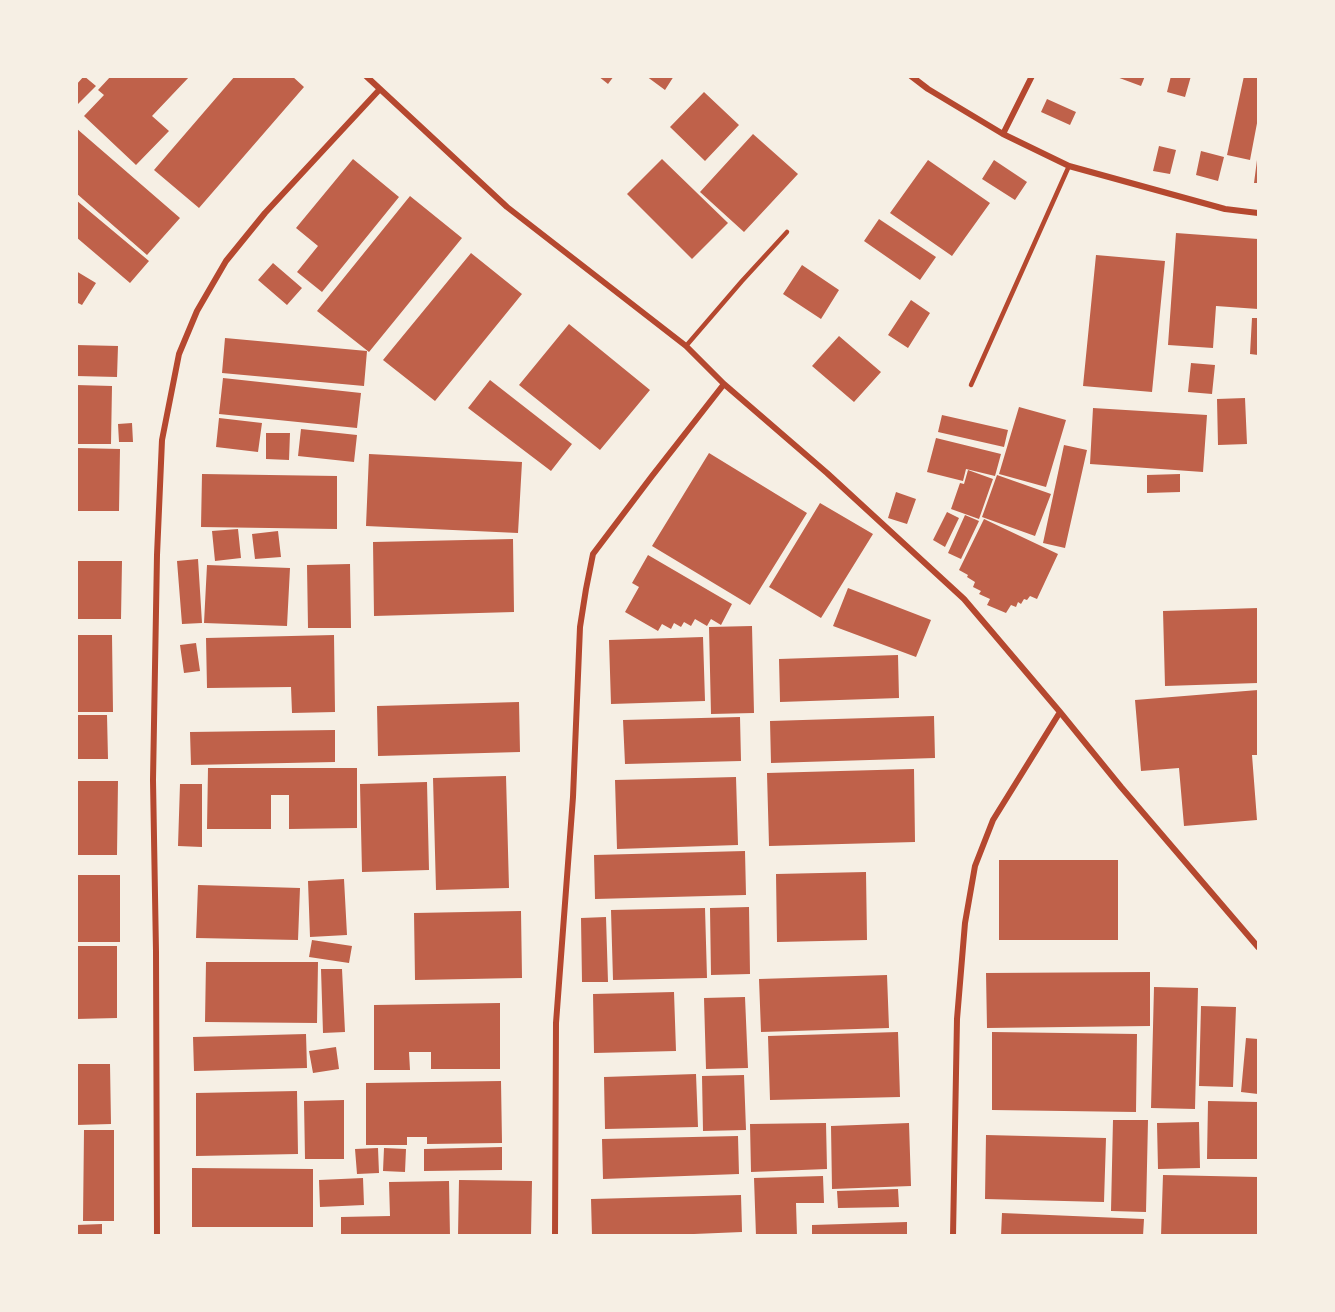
<!DOCTYPE html>
<style>
body{margin:0}
#map{position:relative;width:1335px;height:1312px;overflow:hidden;background:#f6efe4;font-family:"Fira Sans",sans-serif}
canvas{display:block}
.frame{position:absolute;inset:0;border:78px solid #f6efe4;pointer-events:none}
</style>
<div id="map">
<canvas width="1335" height="1312"></canvas>
<div class="frame"></div>
</div>
<script>
const g = document.querySelector('canvas').getContext('2d');
g.lineJoin = 'round';
function fillPath(path, color) {
  g.fillStyle = color;
  g.fill(path, 'evenodd');
}
function strokePath(path, color, width, dash) {
  g.strokeStyle = color;
  g.lineWidth = width;
  g.lineCap = dash ? 'butt' : 'round';
  g.setLineDash(dash || []);
  g.stroke(path);
}
fillPath(new Path2D(`
 M84,76L96,86L76,106V85Z
 M111,76H190L152,116L169,131L136,165L84,116L104,95L98,90Z
 M235,76H292L304,87L199,208L154,170Z
 M598,76H614L608,84Z
 M646,76H674L665,90Z
 M1114,76H1145L1141,86Z
 M1171,76H1191L1185,97L1167,92Z
 M1244,76H1258V118L1250,160L1227,155Z
 M704,92L739,125L705,161L670,127Z
 M1047,99L1076,112L1070,125L1041,112Z
 M76,128L180,218L147,255L76,193Z
 M753,134L798,174L744,232L700,192Z
 M1159,146L1176,150L1170,174L1153,171Z
 M1201,151L1224,157L1218,181L1196,175Z
 M353,159L399,197L322,292L297,272L318,246L296,228Z
 M662,159L728,223L692,259L627,194Z
 M928,160L990,203L952,256L890,213Z
 M994,160L1027,182L1015,200L982,179Z
 M1257,160H1258V183H1254Z
 M410,196L462,238L369,352L317,311Z
 M76,200L149,261L130,283L76,237Z
 M879,219L936,257L920,280L864,241Z
 M1176,233L1258,239V309L1216,306L1213,348L1168,345Z
 M471,253L522,294L435,401L383,360Z
 M1096,255L1165,261L1152,392L1083,386Z
 M273,263L302,288L287,305L258,280Z
 M802,265L839,290L821,319L783,294Z
 M76,271L96,283L82,305L76,302Z
 M911,300L930,313L908,348L888,335Z
 M1252,318H1258V355L1250,354Z
 M569,324L650,390L600,450L519,385Z
 M839,336L881,372L854,402L812,366Z
 M225,338L367,351L364,386L222,373Z
 M76,345L118,346L117,377L76,376Z
 M1191,363L1215,365L1212,394L1188,392Z
 M223,378L361,393L357,428L219,414Z
 M490,380L572,444L551,471L468,408Z
 M76,385L112,386L111,444H76Z
 M1245,398L1247,444L1218,445L1217,399Z
 M1019,407L1066,420L1046,487L999,474Z
 M1093,408L1207,415L1203,472L1090,464Z
 M942,415L1008,430L1004,447L938,432Z
 M219,418L262,423L258,452L216,447Z
 M132,423L133,442H119L118,424Z
 M301,429L357,435L354,462L298,456Z
 M266,433H290L289,460L266,459Z
 M936,438L1001,454L995,476L966,469L963,481L927,472Z
 M1064,445L1087,450L1065,548L1043,543Z
 M76,448L120,449L119,511H76Z
 M709,453L807,513L750,605L652,546Z
 M369,454L522,462L518,533L366,526Z
 M968,470L993,479L979,519L951,509L960,483L964,484Z
 M202,474L337,476V529L201,527Z
 M1180,474V492L1147,493V475Z
 M997,475L1051,494L1035,536L982,517Z
 M896,492L916,499L907,524L888,518Z
 M820,503L873,534L821,618L769,587Z
 M947,512L959,518L945,547L933,540Z
 M965,515L979,521L961,559L948,553Z
 M984,519L1058,554L1037,599L1030,596L1027,600L1024,599L1021,604L1018,602L1016,607L1011,605L1006,613L987,605L990,599L979,594L981,591L973,587L975,582L967,577L968,575L959,570Z
 M238,529L241,558L215,561L212,531Z
 M278,531L281,557L255,559L252,534Z
 M513,539L514,612L374,616L373,542Z
 M648,555L732,604L721,625L711,619L707,626L695,619L691,626L684,622L681,627L674,623L671,629L662,624L658,631L625,612L639,587L632,583Z
 M198,559L202,623L182,624L177,561Z
 M76,561H122L121,619H76Z
 M350,564L351,628H308L307,565Z
 M207,565L290,568L287,626L204,623Z
 M848,588L931,620L916,657L833,626Z
 M1258,608V683L1165,686L1163,611Z
 M752,626L754,713L711,714L709,627Z
 M76,635H112L113,712H76Z
 M334,635L335,712L292,713L291,687L207,688L206,638Z
 M703,637L705,701L611,704L609,640Z
 M196,643L200,671L184,673L180,645Z
 M898,655L899,698L780,702L779,659Z
 M1258,690V755H1252L1257,820L1184,826L1179,768L1141,771L1135,700Z
 M519,702L520,752L378,756L377,706Z
 M76,715H107L108,759H76Z
 M934,716L935,758L771,763L770,721Z
 M740,717L741,761L625,764L623,720Z
 M335,730V762L191,765L190,732Z
 M208,768H357V828L289,829V795H271V829H207Z
 M914,769L915,842L769,846L767,773Z
 M506,776L509,888L436,890L433,778Z
 M736,777L738,845L617,849L615,780Z
 M76,781H118L117,855H76Z
 M427,782L429,870L362,872L360,784Z
 M180,784H202V847L178,846Z
 M745,851L746,895L595,899L594,855Z
 M999,860H1118V940H999Z
 M866,872L867,940L777,942L776,874Z
 M76,875H120V942H76Z
 M344,879L347,935L310,937L308,881Z
 M198,885L300,888L298,940L196,938Z
 M749,907L750,974L711,975L710,908Z
 M705,908L707,978L613,980L611,910Z
 M521,911L522,978L415,980L414,913Z
 M606,917L608,982H582L581,918Z
 M312,940L352,946L349,963L309,957Z
 M76,946H117V1018L76,1019Z
 M206,962H318L317,1023L205,1022Z
 M321,969H342L345,1032L323,1033Z
 M1150,972V1026L987,1028L986,973Z
 M887,975L889,1028L761,1032L759,979Z
 M1154,987L1198,988L1195,1109L1151,1108Z
 M674,992L676,1051L594,1053L593,994Z
 M745,997L748,1068L706,1069L704,998Z
 M500,1003V1069H431V1052H409L410,1070H374V1005Z
 M1201,1006L1236,1007L1233,1087L1199,1086Z
 M898,1032L900,1097L770,1100L768,1036Z
 M992,1032L1137,1034L1136,1112L992,1110Z
 M306,1034L307,1068L194,1071L193,1037Z
 M1246,1038L1258,1039V1094L1241,1092Z
 M336,1047L339,1069L313,1073L309,1051Z
 M76,1064H110L111,1124L76,1125Z
 M696,1074L698,1127L605,1129L604,1077Z
 M744,1075L746,1130L703,1131L702,1076Z
 M501,1081L502,1143L427,1144V1137H407V1145H366V1083Z
 M297,1091L298,1154L196,1156V1093Z
 M344,1100V1159H305L304,1101Z
 M1208,1101L1258,1102V1159H1207Z
 M1113,1120H1148L1146,1212L1111,1211Z
 M1199,1122L1200,1168L1158,1169L1157,1123Z
 M826,1123L827,1169L751,1172L750,1124Z
 M909,1123L911,1186L832,1189L831,1126Z
 M84,1130H114V1221H83Z
 M986,1135L1106,1138L1104,1202L985,1199Z
 M738,1136L739,1174L603,1179L602,1139Z
 M502,1147V1170L424,1171V1149Z
 M378,1148L379,1173L357,1174L355,1149Z
 M384,1148L406,1149L405,1172L383,1171Z
 M192,1168L313,1169V1227H192Z
 M1163,1175L1258,1177V1236H1161Z
 M823,1176L824,1203H796L797,1236H756L754,1178Z
 M363,1178L364,1205L320,1207L319,1180Z
 M459,1180L532,1181L531,1236H458Z
 M449,1181L450,1236H341V1217L390,1216L389,1182Z
 M898,1189L899,1207L838,1208L837,1191Z
 M741,1195L742,1232L694,1234V1236H592L591,1199Z
 M1002,1213L1144,1219L1143,1236H1001Z
 M907,1222V1236H812V1225Z
 M102,1224V1236H76V1225Z`), '#bf614a');
strokePath(new Path2D(`
 M686,346L742,281L787,232
 M971,385L1069,166`), '#b5482f', 4.5);
strokePath(new Path2D(`
 M366,76L507,207L686,346L724,384L827,473L964,599L1060,712L1121,787L1258,947
 M911,76L928,89L1003,134L1069,166L1225,209L1258,213
 M1003,134L1032,76
 M157,1236L156,952L153,780L157,555L162,440L179,354L197,311L226,261L265,213L380,89
 M555,1236L556,1023L573,797L580,627L586,589L593,554L652,476L724,384
 M953,1236L957,1019L965,923L975,866L993,820L1060,712`), '#b5482f', 6);
</script>
